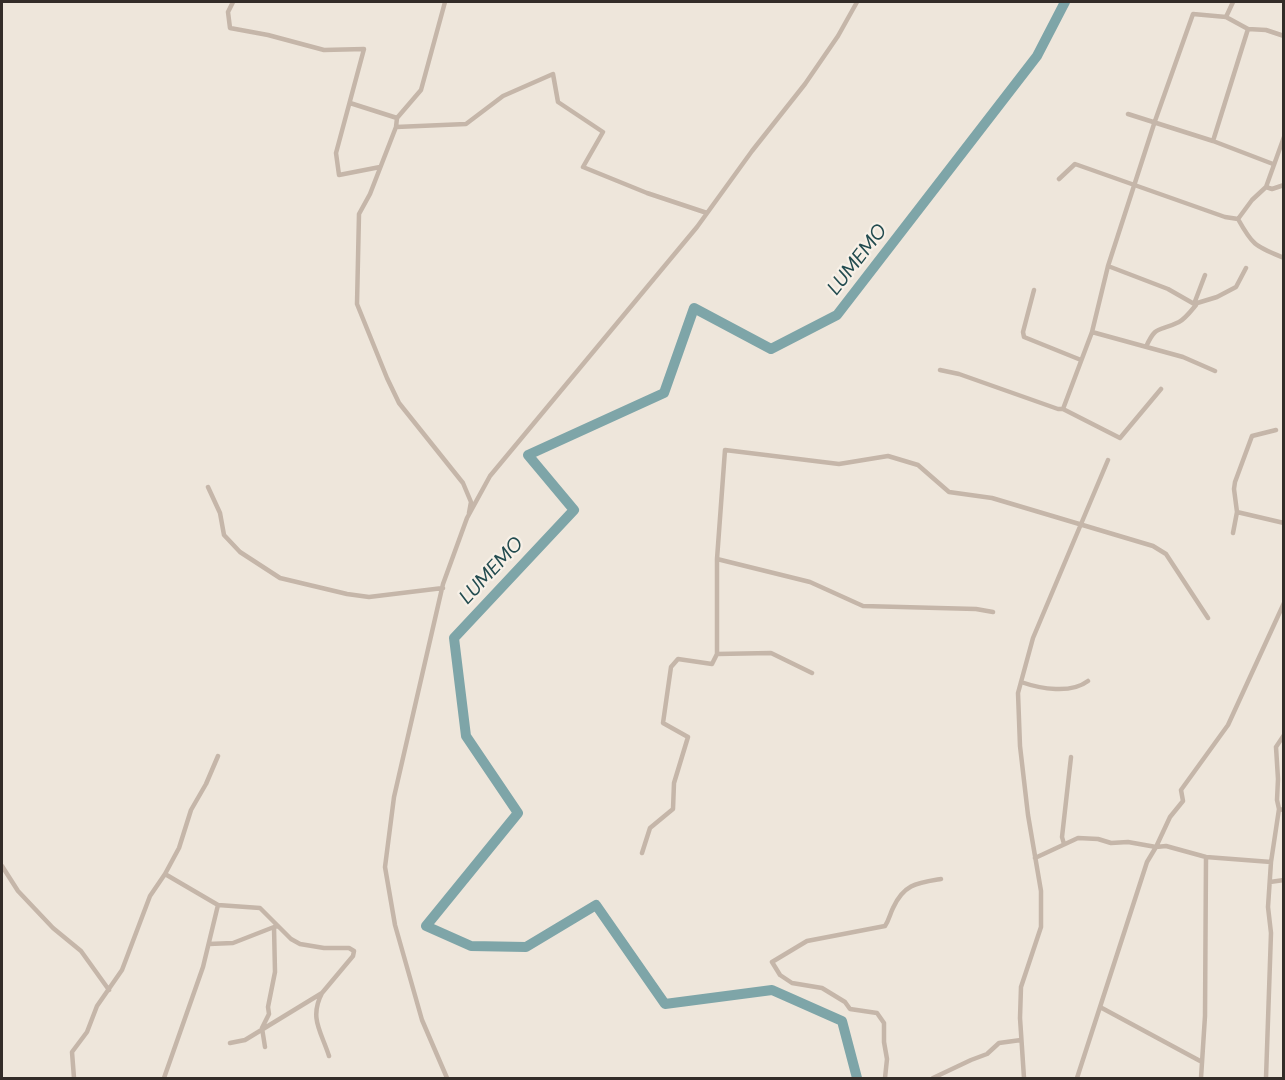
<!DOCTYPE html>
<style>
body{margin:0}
#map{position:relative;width:1285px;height:1080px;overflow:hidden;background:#eee6db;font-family:"DM Sans",sans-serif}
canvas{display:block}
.frame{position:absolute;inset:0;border:3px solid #332c28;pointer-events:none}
</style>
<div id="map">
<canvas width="1285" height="1080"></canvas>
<div class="frame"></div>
</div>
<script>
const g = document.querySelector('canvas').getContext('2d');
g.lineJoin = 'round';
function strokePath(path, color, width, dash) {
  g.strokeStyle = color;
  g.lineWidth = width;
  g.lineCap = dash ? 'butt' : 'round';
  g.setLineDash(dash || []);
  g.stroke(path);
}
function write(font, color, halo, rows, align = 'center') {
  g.font = font + ' "DM Sans",sans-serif';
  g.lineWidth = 4.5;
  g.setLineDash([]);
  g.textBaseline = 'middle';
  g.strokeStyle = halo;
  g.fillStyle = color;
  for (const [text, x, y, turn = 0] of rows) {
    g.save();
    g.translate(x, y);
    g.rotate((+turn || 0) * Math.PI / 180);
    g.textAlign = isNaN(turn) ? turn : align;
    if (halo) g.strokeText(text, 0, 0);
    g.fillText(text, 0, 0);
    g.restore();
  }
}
strokePath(new Path2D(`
 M857,1078L842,1021L772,990L665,1004L596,905L526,947L471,946L426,926L518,813L466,736L454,638L574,510L528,455L664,393L694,308L771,349L837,315L1037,56L1065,2`), '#7ea5a8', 10);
strokePath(new Path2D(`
 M233,2L228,12L230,28L268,35L324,50L364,49L336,153L339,175L380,167
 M445,2L421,90L397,118L396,127L370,194L359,214L357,304L387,378L399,403L463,483L471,502L469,513
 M1226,17L1233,2
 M350,103L397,118
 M1128,114L1213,141L1273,164
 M396,127L466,124L503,96L553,74L558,102L603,132L583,167L647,193L707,213
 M1213,141L1248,29
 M1059,179L1075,164L1225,217L1238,219C1253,246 1255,246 1284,258
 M1266,187L1272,189L1284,185
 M1238,219L1252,200L1266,187L1284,137
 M1108,266L1168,289L1196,305C1191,311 1185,319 1179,322C1159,332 1156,324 1146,347
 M1034,290L1023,332L1024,337L1081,360
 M1194,304L1217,297L1236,287L1246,268
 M1194,304L1205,275
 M1092,332L1183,357L1215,371
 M940,370L959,374L1058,409H1063L1120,438L1161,389
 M1063,409L1092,332L1108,266L1155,121L1193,14L1226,17L1248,29L1266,30L1284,36
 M208,487L220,513L224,535L240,552L280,578L347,594L369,597L443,588
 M1237,512L1284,523
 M1233,533L1237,512L1234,489L1235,482L1252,436L1276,430
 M717,559L810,582L863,606L976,609L993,612
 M812,673L771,653L717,654V559L725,450L839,464L888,456L918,465L949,492L992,498L1153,546L1166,554L1208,618
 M1021,682C1041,689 1071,694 1088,681
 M1279,809L1277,800L1278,779L1276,747L1284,735
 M1064,844L1062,837L1071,757
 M642,853L650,828L673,809L674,783L688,737L663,723L671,667L678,659L712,664L717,654
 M1035,858L1078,838L1098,839L1111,843L1128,842L1156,847L1170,817L1183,801L1181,790L1228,725L1284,603
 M2,866L18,891L53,928L81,951L109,990
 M165,874L218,905L260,908L291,939L300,944L324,948H349L354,951L353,956L322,993L245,1040L230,1043
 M1270,882L1284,880
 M209,944L233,943L274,927
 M322,993C309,1018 321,1031 329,1056
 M1100,1007L1202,1062
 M265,1047L262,1028L269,1014L268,1007L275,972L274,927L278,926
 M74,1078L72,1052L87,1032L97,1006L122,970L150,896L165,874L179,848L191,810L206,784L218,756
 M164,1078L203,967L218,905
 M447,1078L422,1020L395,925L385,867L394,797L443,584L467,518L490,476L697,227L752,151L805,84L838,36L857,2
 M885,1078L887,1059L884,1042V1023L877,1013L850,1009L845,1002L822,988L792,983L780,975L772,962L807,941L885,926C889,920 890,914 893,908C904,884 917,883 941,879
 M933,1078L971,1060L987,1054L999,1043L1021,1040
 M1024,1078L1020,1018L1021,987L1041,927V891L1028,815L1020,746L1018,693L1033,638L1108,460
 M1077,1078L1147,862L1156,847L1166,846L1206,857L1271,862
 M1201,1078L1205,1016L1206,857
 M1266,1078L1271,933L1268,907L1271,862L1279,809L1284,810`), '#c5b6a9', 4.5);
write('italic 20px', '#224b4f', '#f7f0e7', [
 ["LUMEMO",858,260,-52],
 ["LUMEMO",492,571,-47]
]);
</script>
